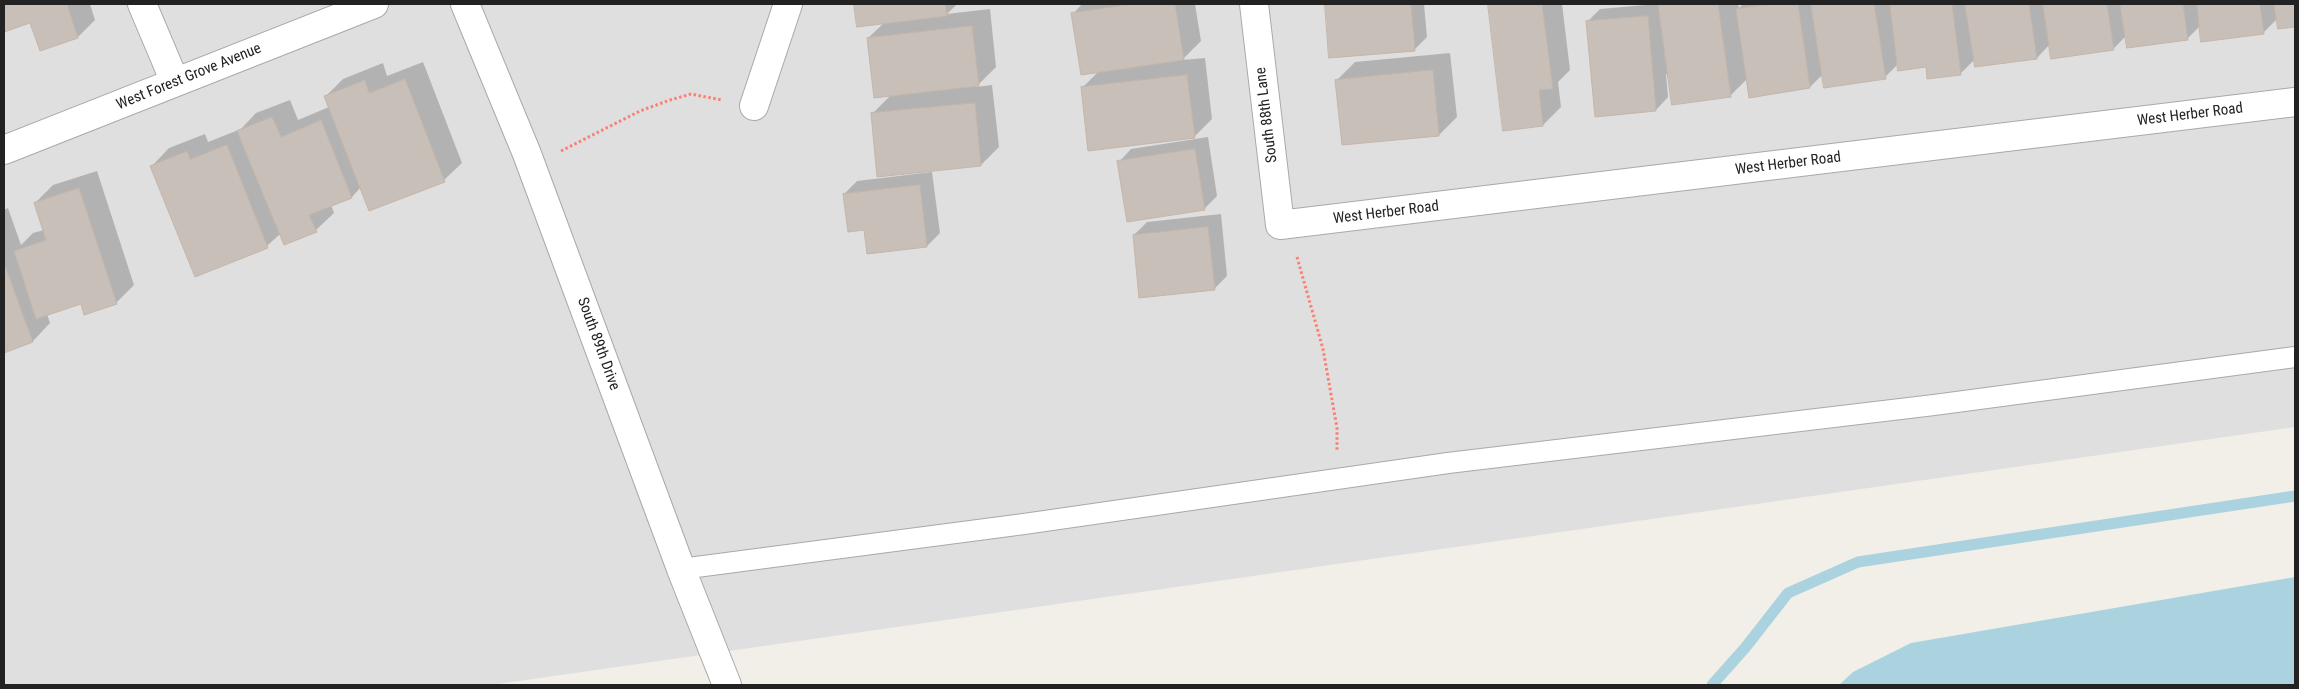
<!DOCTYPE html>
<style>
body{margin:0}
#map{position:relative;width:2299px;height:689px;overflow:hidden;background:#f2efe9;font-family:"Roboto Condensed",sans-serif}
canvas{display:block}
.frame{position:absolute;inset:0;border:5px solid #222;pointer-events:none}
</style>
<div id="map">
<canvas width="2299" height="689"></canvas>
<div class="frame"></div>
</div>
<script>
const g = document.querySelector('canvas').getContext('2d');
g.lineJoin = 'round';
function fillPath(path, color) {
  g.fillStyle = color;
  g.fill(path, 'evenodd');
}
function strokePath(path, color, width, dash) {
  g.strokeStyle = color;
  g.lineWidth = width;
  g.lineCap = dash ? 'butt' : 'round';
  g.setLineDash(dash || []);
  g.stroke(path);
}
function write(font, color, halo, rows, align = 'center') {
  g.font = font + ' "Roboto Condensed",sans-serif';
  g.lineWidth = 5;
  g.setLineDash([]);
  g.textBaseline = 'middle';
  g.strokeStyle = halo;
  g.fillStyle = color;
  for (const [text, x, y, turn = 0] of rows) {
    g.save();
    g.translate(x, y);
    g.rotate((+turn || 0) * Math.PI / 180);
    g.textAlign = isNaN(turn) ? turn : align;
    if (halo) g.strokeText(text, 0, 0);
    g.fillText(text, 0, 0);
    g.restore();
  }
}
fillPath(new Path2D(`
 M4,4H2295V427L491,685H4Z`), '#e0dfdf');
fillPath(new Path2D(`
 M2295,577V685H1839L1853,672L1911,643Z`), '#aad3df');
fillPath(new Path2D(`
 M4,4H90L95,20L78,37L31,22L4,30Z
 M855,4H957L947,14L990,9L996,67L976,87L992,85L999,147L981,165L872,114L891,95L868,38L884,23L858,26Z
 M1082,4H1195L1201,41L1182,60L1205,58L1212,119L1194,137L1082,88L1098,72L1073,14Z
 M1326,4H1424L1427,37L1414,50L1330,56Z
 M1489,4H1562L1570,70L1558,82L1561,107L1543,125L1504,130Z
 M1657,4H1738L1739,8L1743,4H2295V25L2279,28L2277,19L2263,33L2201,25L2187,39L2126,36L2114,48L2050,44L2037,58L1975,59L1960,74L1927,66L1898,64L1885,77L1823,74L1810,87L1748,78L1730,96L1666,74L1668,97L1656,110L1587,22L1600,9Z
 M1450,53L1457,117L1439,135L1337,80L1355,62Z
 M423,62L462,163L444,180L361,187L352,197L331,205L334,213L316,230L280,234L267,246L196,275L152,166L169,148L205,134L208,142L241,129L256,113L290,100L298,120L329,107L325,97L343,79L383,63L387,76Z
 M1208,137L1217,196L1204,209L1119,162L1131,149Z
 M97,171L134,285L116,303H82L47,314L50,323L33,341L4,351V210L8,208L21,245L33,233L44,230L35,203L53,185Z
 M932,172L940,233L927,246L869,253L865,229L844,194L857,181Z
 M1221,214L1227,276L1214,289L1134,235L1147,222Z`), '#0003');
strokePath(new Path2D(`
 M1712,685L1745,648L1788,593L1858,562L2295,496`), '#aad3df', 11);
const building = new Path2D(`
 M4,4H67L78,38L40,51L30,23L4,32Z
 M854,4H945L947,16L857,27Z
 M1134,4H1175L1184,60L1081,75L1071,13Z
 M1325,4H1411L1415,51L1329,58Z
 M1488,4H1542L1553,89L1539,90L1543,126L1503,131Z
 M1658,4H1718L1731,97L1672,105Z
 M1770,4H1798L1810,88L1749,98L1736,9Z
 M1811,4H1874L1886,79L1824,88Z
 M1890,4H1952L1961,75L1927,79L1926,67L1898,71Z
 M1965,4H2029L2037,59L1975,67Z
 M2043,4H2107L2114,50L2051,59Z
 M2120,4H2183L2188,40L2127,48Z
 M2197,4H2260L2264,34L2201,42Z
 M2274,4H2295V27L2278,29Z
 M1648,16L1656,111L1595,117L1586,21Z
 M972,26L979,86L874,98L867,38Z
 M1433,70L1439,136L1342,145L1335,80Z
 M1187,75L1195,138L1088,151L1081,87Z
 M405,79L445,182L369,211L324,96L365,80L369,93Z
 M975,103L981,166L877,177L871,113Z
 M272,117L281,137L321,120L352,198L309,215L317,232L284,245L237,131Z
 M227,145L268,248L195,277L150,166L187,151L190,159Z
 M1195,149L1205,210L1127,222L1117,161Z
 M920,185L927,247L867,254L864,230L848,232L843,194Z
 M79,188L117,304L84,315L81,304L36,319L14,251L46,240L34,203Z
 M1208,227L1215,290L1139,298L1133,235Z
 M4,263L33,342L4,353Z`);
fillPath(building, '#c7bfb8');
strokePath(building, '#c4b6ab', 1);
const service = new Path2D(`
 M681,569L1024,524L1448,463L1934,405L2295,357`);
const minor = new Path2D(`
 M142,4L175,82
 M465,4L527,154L681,569L727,685
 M1254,4L1280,225L2295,102
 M754,106L788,4
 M4,150L374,4`);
strokePath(service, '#a9a9a9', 22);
strokePath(minor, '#a9a9a9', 30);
strokePath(new Path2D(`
 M561,151L640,111L670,100L691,94L722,100
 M1297,257L1323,349L1337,428V451`), '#fa8072', 3, [2.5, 2.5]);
strokePath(service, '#fff', 20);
strokePath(minor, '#fff', 28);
write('15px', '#222', '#fff', [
 ["West Forest Grove Avenue",189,77,-22],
 ["South 88th Lane",1267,115,-97],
 ["West Herber Road",2190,115,-7],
 ["West Herber Road",1788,164,-7],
 ["West Herber Road",1386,213,-7],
 ["South 89th Drive",598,344,70]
]);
</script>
